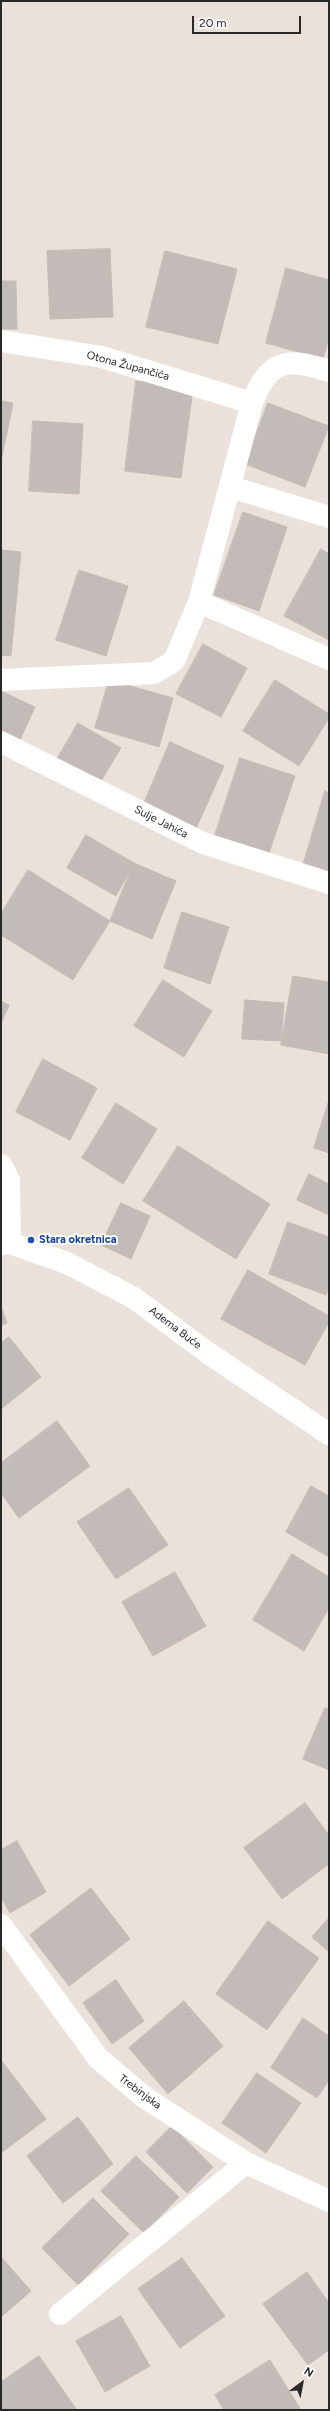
<!DOCTYPE html>
<meta charset="utf-8">
<style>
body{margin:0}
#map{position:relative;width:330px;height:2411px;overflow:hidden;background:#eae1db;font-family:Figtree,sans-serif}
canvas{display:block}
.frame{position:absolute;inset:0;border:2px solid #282828;pointer-events:none}
.north{position:absolute;left:282px;top:2363px;width:40px;height:40px;-webkit-text-stroke:3px #fff;paint-order:stroke;rotate:32deg;font-size:11px;font-weight:700;line-height:16px;text-align:center;color:#282828}
.north::after{content:'';display:block;margin:auto;width:14px;height:18px;background:#282828;clip-path:polygon(50% 0,100% 100%,50% 72%,0 100%)}
.scale{position:absolute;left:192px;top:16px;width:109px;height:18px;box-sizing:border-box;border:2px solid #282828;border-top:0;padding-left:5px;font-size:12px;line-height:14px;white-space:nowrap;color:#282828;-webkit-text-stroke:3px #fff;paint-order:stroke}
</style>
<div id="map">
<canvas width="330" height="2411"></canvas>
<div class="frame"></div>
<div class="north">N</div>
<div class="scale">20 m</div>
</div>
<script>
const g = document.querySelector('canvas').getContext('2d');
g.lineJoin = 'round';
function fillPath(path, color) {
  g.fillStyle = color;
  g.fill(path, 'evenodd');
}
function strokePath(path, color, width, dash) {
  g.strokeStyle = color;
  g.lineWidth = width;
  g.lineCap = dash ? 'butt' : 'round';
  g.setLineDash(dash || []);
  g.stroke(path);
}
function write(font, color, halo, rows, align = 'center') {
  g.font = font + ' Figtree,sans-serif';
  g.lineWidth = 4;
  g.setLineDash([]);
  g.textBaseline = 'middle';
  g.strokeStyle = halo;
  g.fillStyle = color;
  for (const [text, x, y, turn = 0] of rows) {
    g.save();
    g.translate(x, y);
    g.rotate((+turn || 0) * Math.PI / 180);
    g.textAlign = isNaN(turn) ? turn : align;
    if (halo) g.strokeText(text, 0, 0);
    g.fillText(text, 0, 0);
    g.restore();
  }
}
const building = new Path2D(`
 M110,249L113,317L50,319L47,251Z
 M165,251L237,269L218,344L146,327Z
 M286,268L329,280V338L323,359L266,343Z
 M1,281H16L17,329H1Z
 M136,381L193,389L181,478L125,471Z
 M1,401L13,403L1,462Z
 M268,403L329,426L305,487L245,464Z
 M33,421L83,424L79,494L29,491Z
 M243,512L287,527L259,611L214,595Z
 M321,549L329,554V640L284,616Z
 M1,550L21,552L11,656L1,655Z
 M79,570L128,586L106,656L56,640Z
 M203,644L247,668L221,717L176,694Z
 M109,680L173,698L159,747L95,728Z
 M275,680L329,714V718L299,766L243,731Z
 M1,691L35,707L19,742L1,733Z
 M78,723L121,748L98,786L56,761Z
 M170,742L224,766L195,831L142,808Z
 M240,758L295,776L268,856L214,838Z
 M325,791L329,793V877L302,869Z
 M86,835L134,863L116,896L67,868Z
 M134,863L176,881L152,939L110,921Z
 M28,870L110,921L73,980L1,935V914Z
 M182,912L229,927L210,984L164,968Z
 M293,976L329,982V1054L281,1045Z
 M163,980L212,1011L184,1057L134,1026Z
 M245,1000L284,1003L281,1041L242,1039Z
 M1,1001L9,1005L1,1024Z
 M43,1059L97,1088L70,1140L16,1112Z
 M329,1100V1153L314,1148Z
 M116,1103L157,1129L123,1184L82,1158Z
 M178,1146L270,1204L236,1259L143,1201Z
 M309,1174L329,1184V1215L297,1200Z
 M121,1203L150,1216L131,1259L101,1245Z
 M288,1222L329,1237V1287L326,1295L269,1274Z
 M248,1270L329,1316V1322L305,1365L221,1319Z
 M1,1307L7,1323L1,1325Z
 M9,1337L41,1377L1,1409V1343Z
 M57,1421L90,1466L19,1518L1,1493V1463Z
 M311,1486L329,1496V1557L286,1532Z
 M129,1488L168,1545L116,1579L77,1522Z
 M292,1554L329,1577V1608L304,1651L253,1620Z
 M175,1572L206,1626L153,1656L122,1602Z
 M325,1708L329,1709V1770L303,1759Z
 M305,1803L329,1835V1864L282,1899L244,1848Z
 M17,1841L46,1892L10,1913L1,1897V1850Z
 M91,1888L130,1939L69,1986L30,1935Z
 M329,1918V1952L312,1937Z
 M268,1921L319,1958L267,2030L216,1994Z
 M116,1980L144,2021L112,2044L83,2003Z
 M184,2001L223,2046L168,2094L129,2048Z
 M303,2018L329,2036V2080L317,2098L271,2068Z
 M1,2060L46,2119L1,2153Z
 M257,2073L301,2103L266,2153L222,2123Z
 M78,2117L113,2164L63,2203L27,2156Z
 M172,2126L213,2167L187,2193L146,2152Z
 M136,2156L179,2197L144,2233L101,2191Z
 M93,2198L129,2234L78,2285L42,2248Z
 M1,2257L31,2291L1,2317Z
 M182,2258L225,2316L180,2348L138,2289Z
 M307,2272L329,2303V2350L308,2365L263,2304Z
 M121,2316L150,2366L105,2392L76,2341Z
 M39,2356L77,2410H1V2382Z
 M270,2360L301,2410H224L215,2395Z`);
fillPath(building, '#c2bbb8');
strokePath(building, '#c5bcb5', 1);
strokePath(new Path2D(`
 M1,341L102,357L252,403
 M231,487L329,517
 M199,602L329,659
 M1,680L154,673L174,661L199,602L252,403C269,359 287,357 329,371
 M1,742L203,843L329,883
 M1,1165L9,1180L10,1243
 M1,1244L10,1243L67,1263L134,1298L208,1353L329,1434
 M1,1925L98,2058L144,2097L246,2163L329,2201
 M60,2314L246,2163`), '#fff', 22);
for (const [x, y, r, color] of [
 [31,1240,4,"#1a4fb4"]
]) {
  const dot = new Path2D();
  dot.arc(x, y, r, 0, 2 * Math.PI);
  g.fillStyle = color;
  g.fill(dot);
  strokePath(dot, '#fff', 1.5);
}
write('11px', '#282828', '#fff', [
 ["Otona Župančića",128,366,15],
 ["Sulje Jahića",161,822,27],
 ["Adema Buće",175,1328,37],
 ["Trebinjska",140,2092,37]
]);
write('bold 11px', '#164399', '#fff', [
 ["Stara okretnica",39,1240]
], 'left');
</script>
